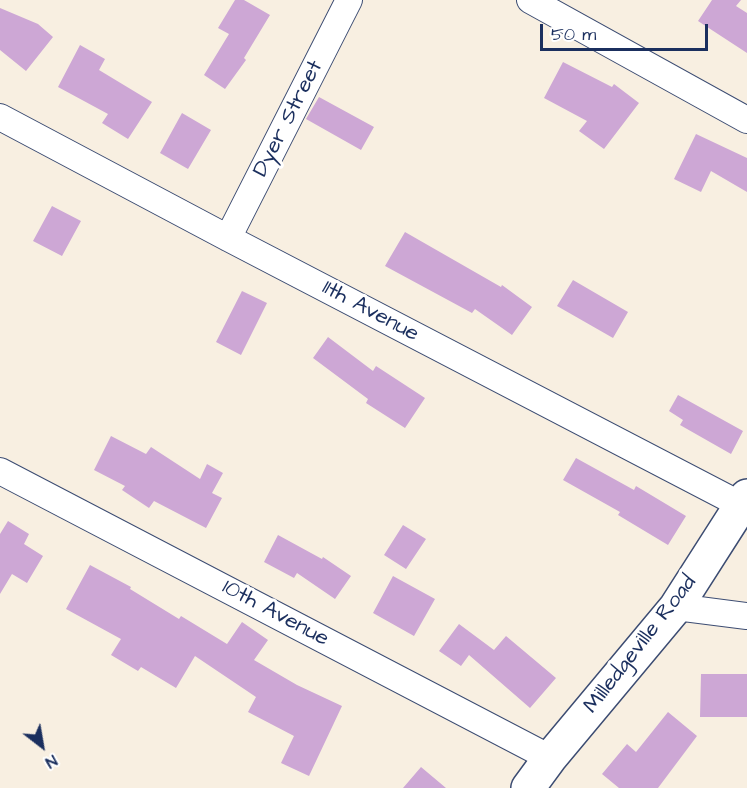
<!DOCTYPE html>
<style>
body{margin:0}
#map{position:relative;width:747px;height:788px;overflow:hidden;background:#f8efe1;font-family:"Architects Daughter",sans-serif}
canvas{display:block}
.north{position:absolute;left:12px;top:716px;width:60px;height:60px;-webkit-text-stroke:4px #fff;paint-order:stroke;rotate:149deg;font-size:16px;font-weight:700;line-height:24px;text-align:center;color:#1b2f5e}
.north::after{content:'';display:block;margin:auto;width:21px;height:27px;background:#1b2f5e;clip-path:polygon(50% 0,100% 100%,50% 72%,0 100%)}
.scale{position:absolute;left:540px;top:24px;width:168px;height:27px;box-sizing:border-box;border:3px solid #1b2f5e;border-top:0;padding-left:8px;font-size:18px;line-height:21px;white-space:nowrap;color:#1b2f5e;-webkit-text-stroke:4px #fff;paint-order:stroke}
</style>
<div id="map">
<canvas width="747" height="788"></canvas>
<div class="north">N</div>
<div class="scale">50 m</div>
</div>
<script>
const g = document.querySelector('canvas').getContext('2d');
g.lineJoin = 'round';
function fillPath(path, color) {
  g.fillStyle = color;
  g.fill(path, 'evenodd');
}
function strokePath(path, color, width, dash) {
  g.strokeStyle = color;
  g.lineWidth = width;
  g.lineCap = dash ? 'butt' : 'round';
  g.setLineDash(dash || []);
  g.stroke(path);
}
function write(font, color, halo, rows, align = 'center') {
  g.font = font + ' "Architects Daughter",sans-serif';
  g.lineWidth = 6;
  g.setLineDash([]);
  g.textBaseline = 'middle';
  g.strokeStyle = halo;
  g.fillStyle = color;
  for (const [text, x, y, turn = 0] of rows) {
    g.save();
    g.translate(x, y);
    g.rotate((+turn || 0) * Math.PI / 180);
    g.textAlign = isNaN(turn) ? turn : align;
    if (halo) g.strokeText(text, 0, 0);
    g.fillText(text, 0, 0);
    g.restore();
  }
}
fillPath(new Path2D(`
 M235,0H244L270,15L244,58L246,60L225,89L204,75L229,34L218,28Z
 M712,0H741L736,6L747,13V53L698,21Z
 M0,8L38,24L53,37L26,71L0,50Z
 M80,45L105,59L99,70L152,102L128,139L102,123L108,114L58,87Z
 M563,62L612,87L614,84L639,103L604,149L579,131L587,121L544,98Z
 M319,97L374,127L361,150L306,119Z
 M182,113L211,130L188,169L160,153Z
 M696,134L747,158V192L711,171L701,192L674,179Z
 M52,206L81,221L62,256L33,241Z
 M405,232L501,287L502,285L532,307L512,335L475,309L472,313L385,266Z
 M573,280L628,312L613,338L557,306Z
 M242,291L267,303L241,355L216,342Z
 M328,337L373,371L376,366L425,398L405,428L366,403L368,399L313,358Z
 M678,395L743,431L731,454L680,425L683,420L669,411Z
 M111,436L146,454L151,447L200,479L207,464L223,473L212,493L222,498L206,528L154,501L149,508L122,490L125,486L94,470Z
 M576,458L634,490L636,486L686,516L668,545L618,515L620,512L563,480Z
 M8,521L29,534L24,544L43,556L27,583L12,574L0,594V534Z
 M403,525L426,539L406,569L384,555Z
 M278,535L322,559L323,557L351,576L335,599L297,573L294,578L264,562Z
 M90,565L131,587L130,589L179,619L181,616L227,644L242,622L268,640L254,660L297,685L342,706L309,776L281,763L294,736L248,712L256,697L195,656L176,688L141,667L138,671L111,655L121,639L66,609Z
 M393,576L435,599L414,636L373,613Z
 M459,624L494,650L506,636L556,678L530,708L469,655L461,666L439,651Z
 M701,674H747V717H700Z
 M668,712L697,736L658,788H619L602,774L627,744L636,752Z
 M421,767L446,788H403Z`), '#cda7d5');
const minor = new Path2D(`
 M530,0L747,120
 M0,117L228,238L741,505
 M228,238L349,0
 M0,471L550,758
 M676,607L747,616`);
const major = new Path2D(`
 M528,788L550,758L676,607L747,496`);
strokePath(minor, '#3c4c72', 28);
strokePath(major, '#3c4c72', 36);
strokePath(minor, '#fff', 26);
strokePath(major, '#fff', 33);
write('22px', '#1b2f5e', '#fff', [
 ["Dyer Street",289,119,-63],
 ["11th Avenue",370,312,28],
 ["10th Avenue",275,614,28],
 ["Milledgeville Road",641,645,-52]
]);
</script>
